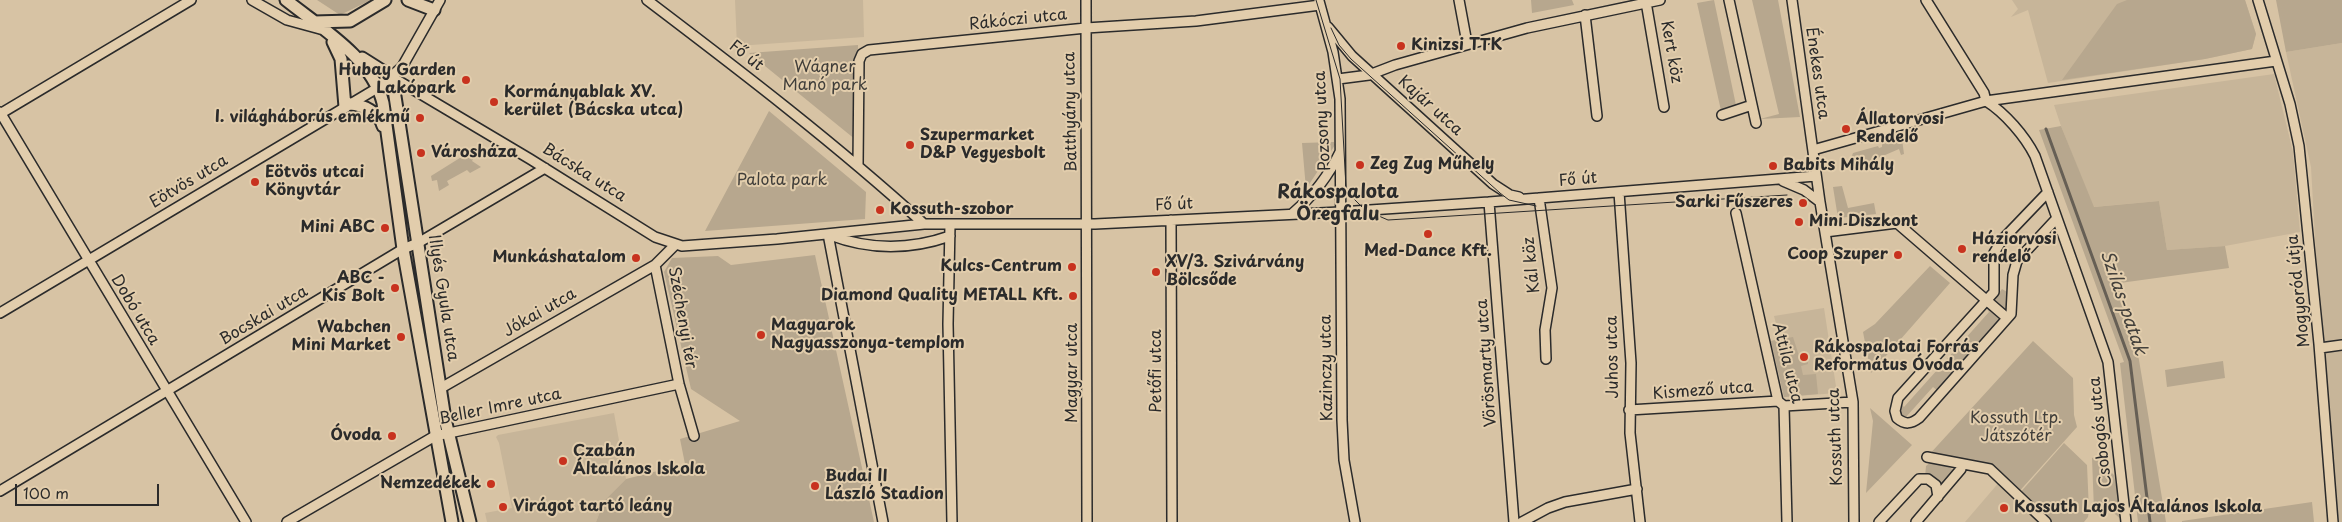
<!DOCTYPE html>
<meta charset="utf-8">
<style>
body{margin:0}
#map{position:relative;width:2342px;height:522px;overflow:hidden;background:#d7c3a4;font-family:"Playpen Sans",sans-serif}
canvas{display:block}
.scale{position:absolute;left:15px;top:484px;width:144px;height:22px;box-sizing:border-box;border:2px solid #2b2b2b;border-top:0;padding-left:6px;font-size:15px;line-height:18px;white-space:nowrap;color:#2b2b2b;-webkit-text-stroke:4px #e2cdac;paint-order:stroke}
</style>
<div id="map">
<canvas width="2342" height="522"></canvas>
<div class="scale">100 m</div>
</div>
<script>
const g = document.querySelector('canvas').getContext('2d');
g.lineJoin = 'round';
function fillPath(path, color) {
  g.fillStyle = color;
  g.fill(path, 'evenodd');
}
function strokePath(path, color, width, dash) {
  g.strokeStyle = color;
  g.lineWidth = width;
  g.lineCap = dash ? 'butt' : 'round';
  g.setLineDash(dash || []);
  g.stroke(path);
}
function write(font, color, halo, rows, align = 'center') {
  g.font = font + ' "Playpen Sans",sans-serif';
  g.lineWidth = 4;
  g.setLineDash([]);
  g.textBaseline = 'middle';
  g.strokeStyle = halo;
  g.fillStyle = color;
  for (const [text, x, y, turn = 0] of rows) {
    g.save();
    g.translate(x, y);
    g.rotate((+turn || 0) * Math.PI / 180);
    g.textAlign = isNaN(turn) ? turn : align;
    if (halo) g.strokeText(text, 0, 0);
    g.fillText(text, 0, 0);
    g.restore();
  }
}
fillPath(new Path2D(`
 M735,0H863L864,37L737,46Z
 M2012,0H2245L2256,34L2252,49L2205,59L2048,83L2028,10L2011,17L2018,9Z
 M2342,43V522H2331L2311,167L2286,52Z
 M2274,74L2293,152L2300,232L2225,246L2167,250L2159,201L2093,207L2061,126L2054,105Z
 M1824,308L1837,393L1784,397L1771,341L1780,339L1774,316Z
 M614,413L626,479L604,501L596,522H487L485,513L512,508L499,443L496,437L498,435Z
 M2001,480L2046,522H1965Z`), '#c7b599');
fillPath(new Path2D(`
 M317,0H371L340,15Z
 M1531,0H1572L1574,5L1532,13Z
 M1714,0L1737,110L1722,115L1697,3Z
 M1752,0H1778L1800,117L1760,119L1779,114Z
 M2127,0H2245L2256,34L2252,49L2205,59L2062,80L2117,4Z
 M2276,0H2342V43L2286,52Z
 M858,45L856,140L749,53Z
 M769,111L866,192L865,219L705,231Z
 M2061,126L2094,207L2159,201L2167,250L2225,246L2229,268L2120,283L2139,360L2166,522H2138L2120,363L2124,362L2039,130Z
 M1902,139L1904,154L1901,155L1899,149L1869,162L1851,158L1853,153L1878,146L1879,148L1882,147V144Z
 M1334,142L1335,145L1306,189L1302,143Z
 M471,151L476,154L472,161L481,167L470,173L467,170L447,181L449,185L439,191L437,180L432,181L431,176Z
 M1842,186L1848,208L1874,203L1876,214L1838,218L1833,187Z
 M815,255L874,522H596L604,501L626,479L685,464L680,439L740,421L691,389L664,272L672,258L718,256L731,265Z
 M1930,266L1950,283L1871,373L1863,332L1875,324Z
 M2002,289L2009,293L2008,308L2000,319L2002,321L1938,391L1933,387L1906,417L1900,413L1902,405L1904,407L1989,312L1987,309Z
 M1793,337L1799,356L1807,354L1808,364L1801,366L1803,375L1816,374L1818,394L1784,397L1771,341Z
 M2033,341L2073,378L2074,415L2077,427L2016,495L1990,469L1927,457Z
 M2223,361L2225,378L2167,387L2165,370Z
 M1870,408L1912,445L1866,493L1873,421Z
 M2064,443L2087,465L2089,511L2088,517L2084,522H2049L2018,495Z
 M2095,457L2114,475L2123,521L2101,502L2094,510L2092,458Z
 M1933,460L1946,465L1955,471L1941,487L1925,477L1926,466Z
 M2312,502L2314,522H2182V521Z`), '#b7a78e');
strokePath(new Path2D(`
 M2046,129L2130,361L2150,522`), '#665f55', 3);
const minor = new Path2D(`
 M252,0L287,20L320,29
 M647,0C742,72 836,144 924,224
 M1086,0L1087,522
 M1459,0L1467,43
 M1729,0L1756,123
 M1792,0L1820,202L1853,402L1854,522
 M1926,0L1984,93L1986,101
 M2258,0L2290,104L2299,146L2319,344L2333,522
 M1319,1L1333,52L1340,99L1342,420L1344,460L1355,522
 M1646,2L1664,107
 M1585,15L1597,116
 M1328,27L1352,56L1493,184L1510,195L1519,197
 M392,77L530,159L655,237L682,246L777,239L924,224H1095L1340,212L1489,202L1816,176
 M1338,79L1369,75L1395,65L1527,28L1660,0
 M1986,101C2005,113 2025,136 2035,156L2108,362L2126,522
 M0,112L246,522
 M0,114L191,0
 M1722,115L1752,105
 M1813,150L1986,101L2276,61
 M858,165L859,61L862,54L869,50L1086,28L1196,21L1320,5
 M1783,181L1804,190L1820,202
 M1619,192L1631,363L1630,433L1640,522
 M2048,192L2002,240L1994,253V292L1898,398L1895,411L1897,418C1905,425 1911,424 1919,418L2011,314L2013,275L2017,261L2057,218
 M1539,198L1552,288L1545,330L1546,359
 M1489,202L1514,522
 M1293,213C1314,195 1328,177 1340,152
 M1736,213L1778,401L1784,406L1787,522
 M1171,220L1172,522
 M950,225L948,324L952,522
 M1825,232L1897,223L2007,318
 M828,234L883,522
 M830,235C869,250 910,250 950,236
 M675,245L655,265L679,384L694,436
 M0,313L379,87L402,67L440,0
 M2320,348L2342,345
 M441,388L655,265
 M1784,406L1853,402
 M1629,410L1778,401
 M1927,457L1990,469L2046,522
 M0,491L403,249L418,243L545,168
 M287,522L435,436L679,384
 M1522,522L1548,508L1565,502L1637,489
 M1879,522L1919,479H1928L1936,485L1938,497
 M1916,522L1961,469`);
const major = new Path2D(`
 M286,0C321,28 372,58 383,103L403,249L452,522
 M408,0L434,10
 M314,22L350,21L385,0
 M333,42L341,59L345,107
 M362,58L392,77L445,419L470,522
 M350,104C363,105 379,112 383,126`);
strokePath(minor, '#2b2b2b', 12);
strokePath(major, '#2b2b2b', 15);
strokePath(minor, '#e2cdac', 9);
strokePath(major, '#e2cdac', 11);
strokePath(new Path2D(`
 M1316,0L1340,79L1346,187L1353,198L1365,210L1388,220L1787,195
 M1331,28L1339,45L1351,59L1500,193L1509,200L1536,206`), '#2b2b2b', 1);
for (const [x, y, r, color] of [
 [1401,46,5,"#c8321e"],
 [466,80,5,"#c8321e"],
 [494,102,5,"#c8321e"],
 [420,118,5,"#c8321e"],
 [1846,129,5,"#c8321e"],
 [910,145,5,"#c8321e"],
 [421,153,5,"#c8321e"],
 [1360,165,5,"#c8321e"],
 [1773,166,5,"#c8321e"],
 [255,182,5,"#c8321e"],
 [1803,203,5,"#c8321e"],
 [880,210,5,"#c8321e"],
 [1799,222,5,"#c8321e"],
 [385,228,5,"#c8321e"],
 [1428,234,5,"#c8321e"],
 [1962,249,5,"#c8321e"],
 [1898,255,5,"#c8321e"],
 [636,258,5,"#c8321e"],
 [1072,267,5,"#c8321e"],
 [1156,272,5,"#c8321e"],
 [395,288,5,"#c8321e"],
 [1073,296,5,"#c8321e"],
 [761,335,5,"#c8321e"],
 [401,337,5,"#c8321e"],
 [1804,357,5,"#c8321e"],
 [392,436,5,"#c8321e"],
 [563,461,5,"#c8321e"],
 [491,484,5,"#c8321e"],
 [815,486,5,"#c8321e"],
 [503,507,5,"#c8321e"],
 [2004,508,5,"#c8321e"]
]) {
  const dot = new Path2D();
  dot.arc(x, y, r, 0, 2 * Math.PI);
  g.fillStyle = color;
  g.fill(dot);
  strokePath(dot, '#e2cdac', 2);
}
write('16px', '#2b2b2b', '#e2cdac', [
 ["Rákóczi utca",1018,20,-6],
 ["Kert köz",1671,52,80],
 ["Fő út",746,56,38],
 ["Énekes utca",1817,73,82],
 ["Kajár utca",1430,106,42],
 ["Batthyány utca",1071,112,-91],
 ["Pozsony utca",1323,121,-93],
 ["Bácska utca",584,173,32],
 ["Fő út",1578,180,-5],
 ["Eötvös utca",189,182,-31],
 ["Fő út",1174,205,-3],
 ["Kál köz",1532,265,-96],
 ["Mogyoród útja",2299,291,-96],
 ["Illyés Gyula utca",443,298,81],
 ["Dobó utca",135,310,59],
 ["Jókai utca",540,313,-30],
 ["Bocskai utca",264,316,-31],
 ["Széchenyi tér",682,318,80],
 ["Juhos utca",1613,357,-91],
 ["Vörösmarty utca",1487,363,-94],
 ["Attila utca",1787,363,76],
 ["Kazinczy utca",1327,368,-91],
 ["Petőfi utca",1157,371,-90],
 ["Magyar utca",1073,373,-90],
 ["Kismező utca",1703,391,-4],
 ["Beller Imre utca",500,407,-12],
 ["Csobogós utca",2101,432,-96],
 ["Kossuth utca",1836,437,-92]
]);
write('bold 16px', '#2b2b2b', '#e2cdac', [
 ["Kinizsi TTK",1411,46],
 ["Hubay Garden",456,71,"right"],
 ["Lakópark",456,89,"right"],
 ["Kormányablak XV.",504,93],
 ["kerület (Bácska utca)",504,111],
 ["I. világháborús emlékmű",410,118,"right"],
 ["Állatorvosi",1856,120],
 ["Rendelő",1856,138],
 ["Szupermarket",920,136],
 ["D&P Vegyesbolt",920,154],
 ["Városháza",431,153],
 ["Zeg Zug Műhely",1370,165],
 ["Babits Mihály",1783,166],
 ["Eötvös utcai",265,173],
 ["Könyvtár",265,191],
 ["Sarki Fűszeres",1793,203,"right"],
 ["Kossuth-szobor",890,210],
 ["Mini Diszkont",1809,222],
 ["Mini ABC",375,228,"right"],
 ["Háziorvosi",1972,240],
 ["rendelő",1972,258],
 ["Med-Dance Kft.",1428,252,"center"],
 ["Coop Szuper",1888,255,"right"],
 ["Munkáshatalom",626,258,"right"],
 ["XV/3. Szivárvány",1166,263],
 ["Bölcsőde",1166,281],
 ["Kulcs-Centrum",1062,267,"right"],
 ["ABC -",385,279,"right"],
 ["Kis Bolt",385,297,"right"],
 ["Diamond Quality METALL Kft.",1063,296,"right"],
 ["Magyarok",771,326],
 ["Nagyasszonya-templom",771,344],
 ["Wabchen",391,328,"right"],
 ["Mini Market",391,346,"right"],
 ["Rákospalotai Forrás",1814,348],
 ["Református Óvoda",1814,366],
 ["Óvoda",382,436,"right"],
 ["Czabán",573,452],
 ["Általános Iskola",573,470],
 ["Budai II",825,477],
 ["László Stadion",825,495],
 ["Nemzedékek",481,484,"right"],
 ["Virágot tartó leány",513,507],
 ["Kossuth Lajos Általános Iskola",2014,508]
], 'left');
write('16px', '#403e3a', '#e2cdac', [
 ["Wágner",825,68],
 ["Manó park",825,86],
 ["Palota park",782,181],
 ["Kossuth Ltp.",2016,419],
 ["Játszótér",2016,437]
]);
write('italic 18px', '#44413c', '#e2cdac', [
 ["Szilas-patak",2123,303,71]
]);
write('bold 19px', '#2b2b2b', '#e2cdac', [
 ["Rákospalota",1338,193],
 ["Öregfalu",1338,215]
]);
</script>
